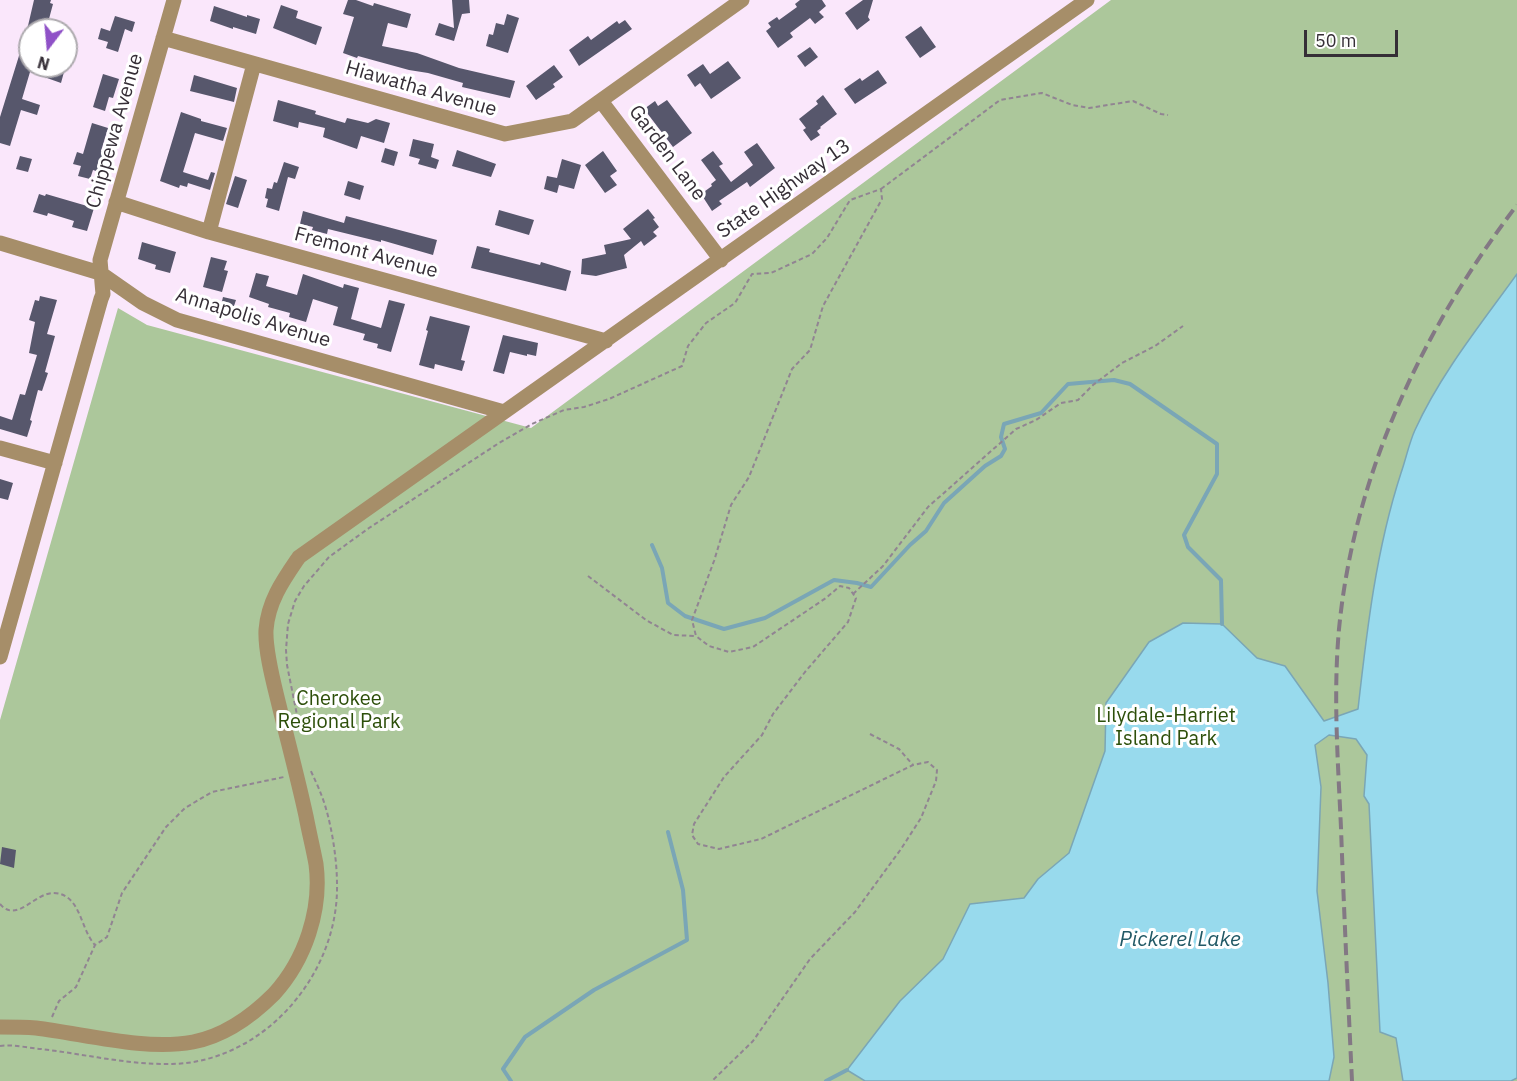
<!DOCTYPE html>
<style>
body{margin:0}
#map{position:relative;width:1517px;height:1081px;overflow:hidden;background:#fae7fb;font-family:"IBM Plex Sans",sans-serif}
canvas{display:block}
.north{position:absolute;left:18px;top:18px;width:60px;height:60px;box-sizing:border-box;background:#fff;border:2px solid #aeabaf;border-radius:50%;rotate:196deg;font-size:16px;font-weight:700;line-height:24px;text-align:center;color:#352e36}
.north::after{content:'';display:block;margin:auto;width:21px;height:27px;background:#8f51c7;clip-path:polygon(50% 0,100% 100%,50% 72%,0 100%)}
.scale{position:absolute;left:1304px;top:30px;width:94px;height:27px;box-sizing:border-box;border:3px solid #352e36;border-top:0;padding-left:8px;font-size:18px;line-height:21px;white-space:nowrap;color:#352e36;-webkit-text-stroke:4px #fff;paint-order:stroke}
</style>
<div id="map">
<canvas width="1517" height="1081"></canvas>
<div class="north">N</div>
<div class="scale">50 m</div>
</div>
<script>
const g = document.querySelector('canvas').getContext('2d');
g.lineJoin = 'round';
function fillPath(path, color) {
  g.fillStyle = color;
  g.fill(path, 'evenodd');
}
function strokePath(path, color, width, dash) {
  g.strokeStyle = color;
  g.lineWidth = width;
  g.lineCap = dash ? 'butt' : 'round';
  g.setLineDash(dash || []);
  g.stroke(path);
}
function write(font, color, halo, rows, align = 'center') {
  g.font = font + ' "IBM Plex Sans",sans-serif';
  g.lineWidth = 6;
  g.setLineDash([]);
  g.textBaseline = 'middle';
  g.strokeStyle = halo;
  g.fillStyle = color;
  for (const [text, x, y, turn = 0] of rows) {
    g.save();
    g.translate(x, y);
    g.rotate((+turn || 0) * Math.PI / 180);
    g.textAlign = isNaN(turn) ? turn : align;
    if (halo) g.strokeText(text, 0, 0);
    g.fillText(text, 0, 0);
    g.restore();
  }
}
fillPath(new Path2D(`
 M1111,0H1517V1081H0V720L118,308L147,325L531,428Z`), '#acc79b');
const water = new Path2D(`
 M1517,274V1078L1511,1081H1403L1396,1038L1380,1032L1369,804L1364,796L1367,755L1356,739L1329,735L1315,745L1321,787L1317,891L1328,983L1334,1057L1329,1081H865L847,1070L900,1001L943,959L970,904L1024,898L1038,879L1069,853L1105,751L1106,703L1149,642L1183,623L1222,624L1257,658L1285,666L1324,721L1358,709C1367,629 1376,550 1401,473C1406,459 1409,443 1415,430C1441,373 1481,324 1517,274Z`);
fillPath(water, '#98daed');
strokePath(water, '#7aa6b6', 1.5);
strokePath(new Path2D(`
 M652,545L662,568L668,603L685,616L724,629L765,618L834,580L857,583L871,587L910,545L926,531L944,503L985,466L1001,456L1005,449L1001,437L1004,424L1041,413L1068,384L1114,380L1130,384L1217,444V474L1184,535L1188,547L1221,580L1222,624
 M511,1081L503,1069L525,1037L594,990L687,940L683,890L668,832
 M826,1081L847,1070`), '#7aa6b6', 4);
fillPath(new Path2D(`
 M34,0H51L50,3L53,4L46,30H27Z
 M348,0H356L373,6L374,3L411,14L407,28L388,23L382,46L417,53L459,68L515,81L510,98L462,87L463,83L428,73L409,70L358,56L357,58L343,53L354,17L343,14Z
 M452,0H469L470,13L462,14L454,41L435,35L439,23L454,28Z
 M800,0H822L826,6L819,12L824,17L815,24L810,18L790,33L793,37L778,48L766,31L771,27L768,23L777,17L779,20L797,7L795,4Z
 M863,0H873L868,17L870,20L857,30L845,13Z
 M281,5L298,11L296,18L322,27L316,45L273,28Z
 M214,6L247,17V15L260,19L256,34L233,27V29L210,21Z
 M507,14L519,18L508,53L486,46L489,34L493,35L496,23L504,25Z
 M115,16L135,22L132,32L125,29L118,52L106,48L108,42L98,39L101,28L110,31Z
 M625,20L632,29L579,66L569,50L588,36L591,40L617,21L619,24Z
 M921,26L936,47L920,58L905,37Z
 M27,30L30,31V66H45L64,72L61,83L30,72L22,99L40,105L37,115L21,110L10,146L0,143V117Z
 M810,47L818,57L805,67L797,56Z
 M728,61L741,78L711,99L700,83L695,87L687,75L703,64L710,74Z
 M554,65L563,77L553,84L555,87L536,100L526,86Z
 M878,70L887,83L855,104L844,89L860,78L862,81Z
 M103,74L119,79L113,98L109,97L105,111L93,107Z
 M194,75L237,88L234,102L190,91Z
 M823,95L837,114L820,127L821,128L817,131L820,135L811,141L803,130L806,128L799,119L818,104L816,101Z
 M278,100L316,111L315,114L345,123L347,118L368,123L376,119L390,123L384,143L361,136L357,149L323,137L325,128L299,122L298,128L273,121Z
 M667,100L692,133L673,147L644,109L655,101L658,106Z
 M181,112L201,119V121L227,128L223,141L195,133L183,172L208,180L211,172L215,173L210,190L188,183L187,187L180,185L179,188L160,181Z
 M92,123L108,128L101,151L105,152L99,172L93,170L90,179L78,176L81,166L73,164L77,152L83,154Z
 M413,139L434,144L431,157L439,160L436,169L418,164L420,159L409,156Z
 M757,143L775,168L750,187L747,182L719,201L722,204L712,211L701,194L712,186L711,184L716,180L701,160L713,151L723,164L719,166L731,182L753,165L744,152Z
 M385,148L398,152L394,166L381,162Z
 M457,150L496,164L491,177L452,166Z
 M603,151L617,171L610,176L617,185L605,193L585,165Z
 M20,156L32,159L28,172L16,169Z
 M562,159L581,165L574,189L559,185L557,193L544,189L547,176L557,178Z
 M284,162L299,167L295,179L288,177L279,211L266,207L268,199L265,198L267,188L272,189L274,182L277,183Z
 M235,176L247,180L238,208L226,204Z
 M348,181L364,186L360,200L344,195Z
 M39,194L45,196L46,194L94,208L87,231L72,227L74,221L48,213L47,216L33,212Z
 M648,209L655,218L653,219L659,227L653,232L657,236L644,246L641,241L624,255L627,268L596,276L581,274L582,259L606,254L604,245L631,239L623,229Z
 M499,210L534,220L529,235L495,225Z
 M303,211L344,223L346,216L437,240L433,255L381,240V242L328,229L327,234L312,230L313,227L300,224Z
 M142,242L176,252L170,273L155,269L156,265L138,259Z
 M477,246L490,249L489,252L540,265L541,262L571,271L566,291L471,268Z
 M211,257L227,261L224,270L228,271L222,292L203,287Z
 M256,273L269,276L266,286L297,295L303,274L343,288L344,284L359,288L351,319L381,328L389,300L405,304L391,352L377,348L378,344L363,340L365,334L333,325L338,307L313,299L306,322L289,317L290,313L268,307L269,304L249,297Z
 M40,296L57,300L47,334L55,336L45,372L48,373L42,391L38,390L30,420L32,421L27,437L0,429V416L12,420L20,394L25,395L37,355L29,353L35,322L29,320L35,300L39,301Z
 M223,297L236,300L232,312L220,309Z
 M430,316L470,326L461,360L465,361L462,371L435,364L434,369L419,365L428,331L426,330Z
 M503,335L538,343L536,356L527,354V356L510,352L504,374L493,371Z
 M0,479L13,483L8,500L0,498Z
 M2,847L16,850L14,868L0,864Z`), '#57576c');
strokePath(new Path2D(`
 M881,189L1000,100L1042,93L1072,105L1089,108L1133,101L1161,114L1168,115
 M588,576L646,620L673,635L696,636
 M853,594L883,566L928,507L1016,429L1036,420L1061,403L1078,400L1093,385L1122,363L1155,346L1183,326
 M298,720L287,665L286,650L288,624L295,601L304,586L329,557L369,528L499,443L532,424L564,410L584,407L609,399L682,366L688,346L706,323L735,303L752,274L771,273L812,254L827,238L850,200L881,189L882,199L823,306L810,350L792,369L749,477L731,505L714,561L692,620L696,636L709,646L729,652L753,647L826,598L840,586L849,588L856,598L848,622L805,672L773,714L762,735L724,777L694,824L692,835L698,844L719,849L761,839L913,765L928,762L937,770L936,781L921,818L901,849L855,912L810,959L753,1041L712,1081
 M870,734L899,749L913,765
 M0,904C17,924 35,892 54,893C81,894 80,929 95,945
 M52,1017L59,1001L76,987L95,945L107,937L122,893L166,827L185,808L212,792L284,777
 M0,1046C13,1044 28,1048 41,1049C84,1054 129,1065 172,1064C264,1062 339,974 337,884C337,858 331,819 321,794C318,786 314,778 310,769`), '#918492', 2, [4.5, 3]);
strokePath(new Path2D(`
 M163,38L505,134L572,121L742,0
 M601,101L721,260
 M116,202L209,232L606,341
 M209,232L254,64
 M0,243L100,273L143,303L177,320L504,412
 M0,448L55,463
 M0,657L101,299L103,294L100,260L174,0
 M0,1027C12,1027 24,1027 36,1028C85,1034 145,1051 193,1042C224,1036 253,1015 274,994C305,960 322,910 316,864C313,848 309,832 306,816C298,779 288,742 279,705C274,684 265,652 266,630C268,601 284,579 299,557L1087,0`), '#a68e69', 15);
strokePath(new Path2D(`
 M1352,1081C1348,997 1344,912 1341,828C1338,762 1333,695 1339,629C1354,473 1423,329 1517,205`), '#837884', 4, [12, 6]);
write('20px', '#352e36', '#fff', [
 ["Hiawatha Avenue",421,89,16],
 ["Chippewa Avenue",115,131,-74],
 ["Garden Lane",667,153,53],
 ["State Highway 13",784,189,-35],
 ["Fremont Avenue",366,253,15],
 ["Annapolis Avenue",253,318,17]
]);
write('20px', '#2d4f0a', '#fff', [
 ["Cherokee",339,699],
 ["Regional Park",339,722],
 ["Lilydale-Harriet",1166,716],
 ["Island Park",1166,739]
]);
write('italic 21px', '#225966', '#fff', [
 ["Pickerel Lake",1180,940]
]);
</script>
